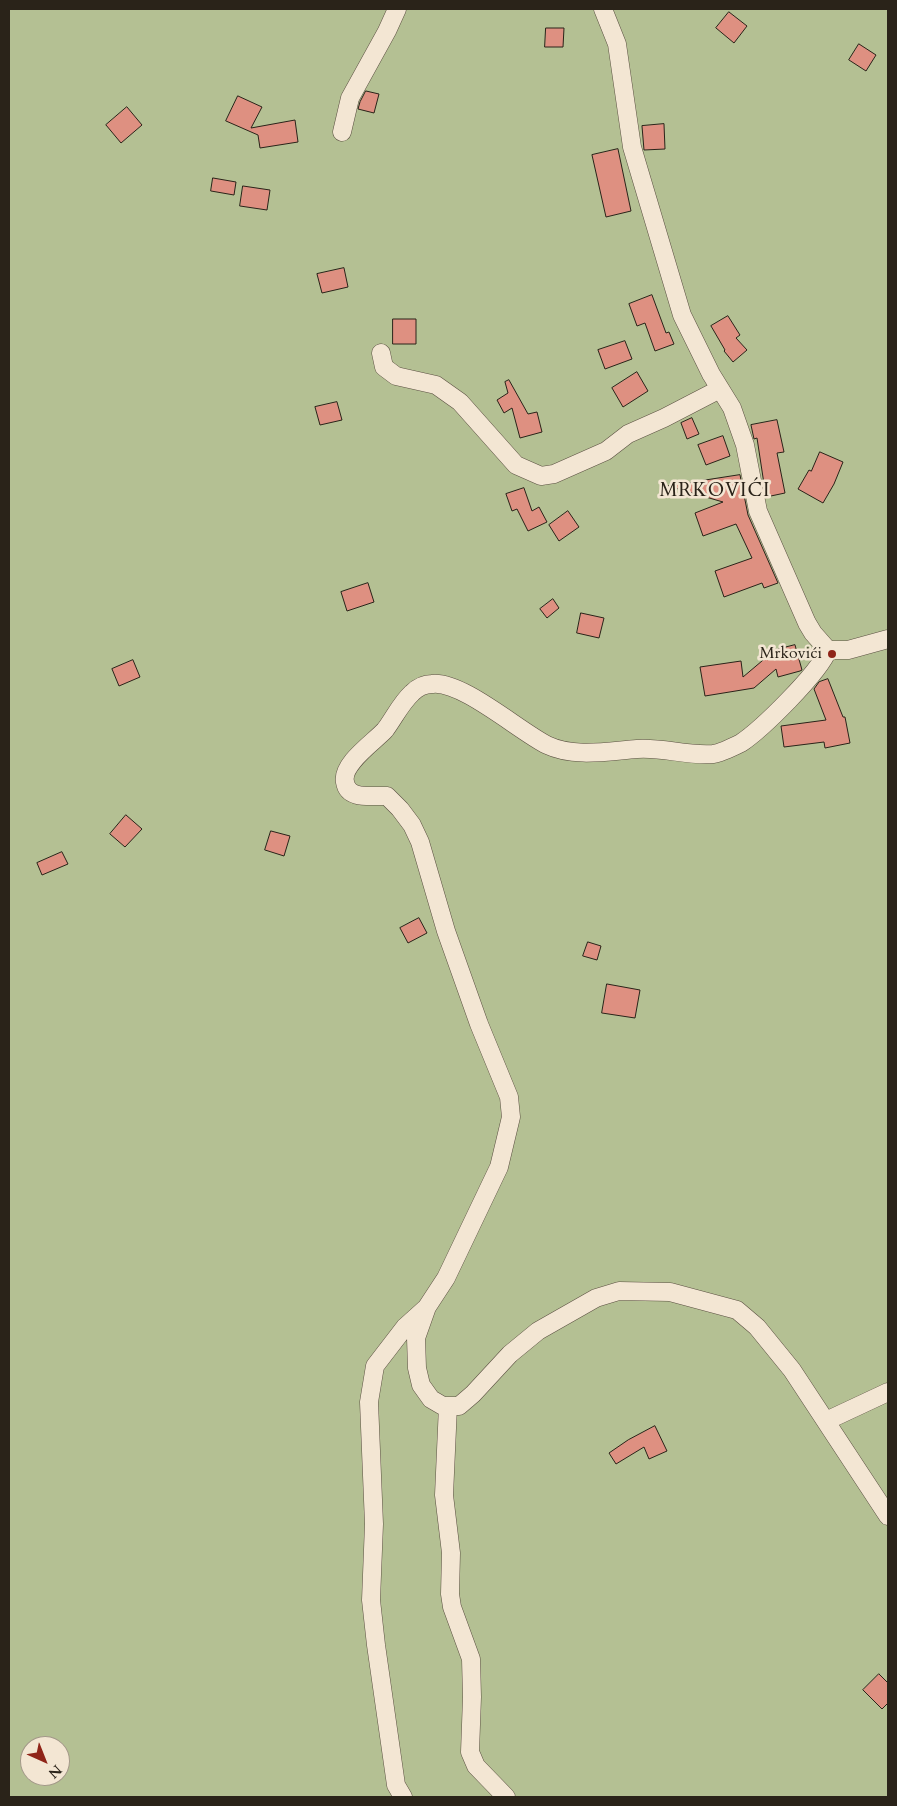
<!DOCTYPE html>
<meta charset="utf-8">
<style>
body{margin:0}
#map{position:relative;width:897px;height:1806px;overflow:hidden;background:#edd9bc;font-family:Cardo,serif}
canvas{display:block}
.frame{position:absolute;inset:0;border:10px solid #2a2319;pointer-events:none}
.north{position:absolute;left:20px;top:1736px;width:50px;height:50px;box-sizing:border-box;background:#f3e6d3;border:1px solid #a39889;border-radius:50%;rotate:136deg;font-size:14px;font-weight:700;line-height:20px;text-align:center;color:#2a2319}
.north::after{content:'';display:block;margin:auto;width:18px;height:22px;background:#8f2418;clip-path:polygon(50% 0,100% 100%,50% 72%,0 100%)}
</style>
<div id="map">
<canvas width="897" height="1806"></canvas>
<div class="frame"></div>
<div class="north">N</div>
</div>
<script>
const g = document.querySelector('canvas').getContext('2d');
g.lineJoin = 'round';
function fillPath(path, color) {
  g.fillStyle = color;
  g.fill(path, 'evenodd');
}
function strokePath(path, color, width, dash) {
  g.strokeStyle = color;
  g.lineWidth = width;
  g.lineCap = dash ? 'butt' : 'round';
  g.setLineDash(dash || []);
  g.stroke(path);
}
function write(font, color, halo, rows, align = 'center') {
  g.font = font + ' Cardo,serif';
  g.lineWidth = 5;
  g.setLineDash([]);
  g.textBaseline = 'middle';
  g.strokeStyle = halo;
  g.fillStyle = color;
  for (const [text, x, y, turn = 0] of rows) {
    g.save();
    g.translate(x, y);
    g.rotate((+turn || 0) * Math.PI / 180);
    g.textAlign = isNaN(turn) ? turn : align;
    if (halo) g.strokeText(text, 0, 0);
    g.fillText(text, 0, 0);
    g.restore();
  }
}
fillPath(new Path2D(`
 M9,9H888V1797H9ZM30,1746H60V1776H30Z`), '#b4c093');
const building = new Path2D(`
 M729,12L747,26L734,43L716,28Z
 M546,28H564L563,47H545Z
 M859,44L876,55L866,71L849,60Z
 M366,91L379,94L374,113L358,109L360,102Z
 M238,96L262,107L251,128L295,120L298,142L260,148L258,135L226,121Z
 M127,107L142,125L121,143L106,125Z
 M664,124L665,149L644,150L642,126Z
 M618,149L631,211L606,217L592,155Z
 M213,178L236,182L234,195L211,191Z
 M243,186L270,190L267,210L240,206Z
 M344,268L348,287L322,293L317,274Z
 M652,295L666,333L669,332L674,344L655,351L645,323L637,326L629,304Z
 M728,316L740,335L736,338L747,350L733,362L724,351L725,350L711,326Z
 M393,319H416V344H393Z
 M625,341L632,359L605,369L598,350Z
 M637,372L648,391L623,407L612,388Z
 M509,380L528,414L537,412L542,432L520,438L512,408L504,413L497,400L508,393L505,382Z
 M337,402L342,420L320,425L315,407Z
 M692,418L699,434L687,439L681,423Z
 M777,420L784,452L777,453L785,493L766,497L757,438L754,439L751,425Z
 M723,436L730,456L706,465L698,445Z
 M820,452L843,462L834,484L823,503L798,489L809,470L811,471Z
 M740,475L748,515L778,583L764,588L762,583L724,597L715,571L752,558L736,524L703,536L695,513L723,502L668,486Z
 M524,488L532,511L539,507L547,522L528,531L517,509L512,511L506,494Z
 M568,511L579,527L559,541L549,525Z
 M368,583L374,602L347,611L341,592Z
 M553,599L559,608L547,618L540,609Z
 M581,613L604,618L599,638L577,633Z
 M795,645L802,670L800,671L778,677L776,669L754,688L705,696L700,667L741,661L743,677L775,650Z
 M133,660L140,677L119,686L112,669Z
 M828,679L843,717H845L850,743L825,748L824,742L784,747L781,726L826,720L814,689L819,682Z
 M126,815L142,829L125,847L110,834Z
 M271,831L290,836L284,856L265,850Z
 M62,852L68,864L42,875L37,863Z
 M419,918L427,933L408,943L400,928Z
 M588,942L601,946L597,960L583,956Z
 M607,984L640,990L635,1018L602,1013Z
 M655,1426L667,1451L649,1459L644,1447L616,1464L609,1453L628,1440Z
 M879,1674L888,1683V1703L882,1709L863,1690Z`);
fillPath(building, '#de9081');
strokePath(building, '#2a2319', 1);
const minor = new Path2D(`
 M603,9L617,44L632,147L682,315L711,374L732,408L745,445L758,511L807,623L813,633L828,650C819,673 762,729 741,743C733,747 721,753 713,754C686,756 663,747 637,749C609,751 574,758 547,745C519,731 461,680 432,684C424,684 417,688 412,693C401,703 394,718 385,730C374,742 341,764 345,782C348,801 373,795 387,796L400,809L412,825L420,842L446,931L479,1024L509,1097L511,1117L499,1167L446,1278L427,1307L416,1338L417,1368L421,1385L431,1399L443,1406H459L473,1394L510,1354L538,1331L596,1298L619,1291L670,1292L737,1310L757,1327L792,1370L888,1516
 M342,132L350,98L387,31L397,9
 M381,353L384,367L396,376L436,385L460,402L516,465L541,476L554,474L606,451L628,434L664,418L720,389
 M828,650H848L888,639
 M448,1406L444,1495L451,1553L450,1594L452,1607L471,1659L472,1697L470,1752L476,1766L506,1797
 M826,1421L888,1392
 M403,1797L396,1785L376,1645L371,1600L374,1524L369,1402L375,1366L405,1327L425,1309`);
strokePath(minor, '#5b5042', 19);
strokePath(minor, '#f3e6d3', 18);
for (const [x, y, r, color] of [
 [832,654,5,"#8f2418"]
]) {
  const dot = new Path2D();
  dot.arc(x, y, r, 0, 2 * Math.PI);
  g.fillStyle = color;
  g.fill(dot);
  strokePath(dot, '#f3e6d3', 2);
}
write('16px', '#2a2319', '#f3e6d3', [
 ["Mrkovići",822,654]
], 'right');
g.letterSpacing = '1px';
write('19px', '#2a2319', '#f3e6d3', [
 ["MRKOVIĆI",715,492]
]);
g.letterSpacing = '0px';
</script>
